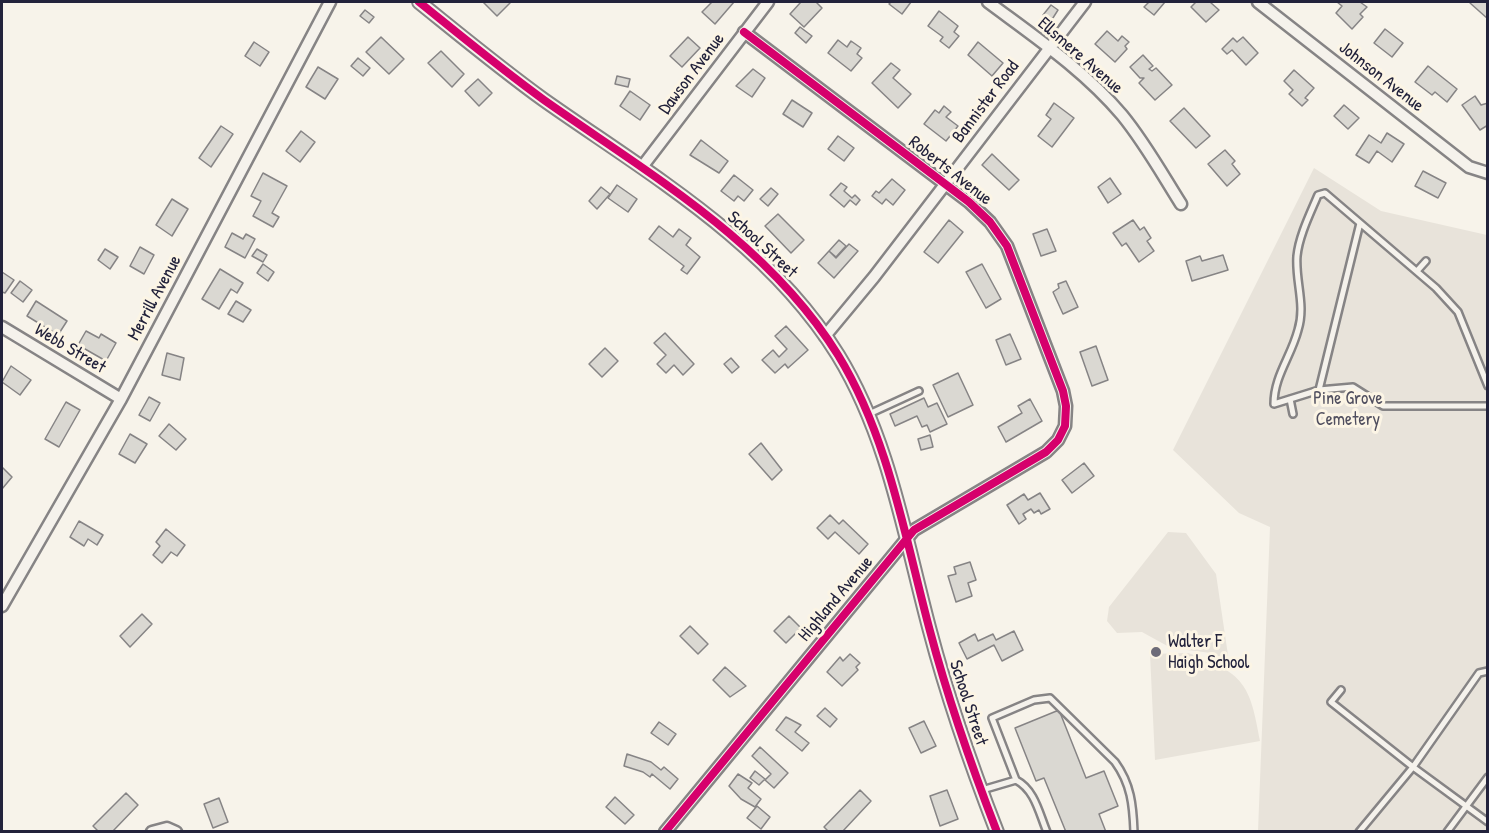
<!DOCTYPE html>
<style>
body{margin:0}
#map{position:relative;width:1489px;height:833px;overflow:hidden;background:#f7f3ea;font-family:"Patrick Hand",sans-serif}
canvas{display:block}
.frame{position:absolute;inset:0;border:3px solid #22223b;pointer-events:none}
</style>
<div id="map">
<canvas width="1489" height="833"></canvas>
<div class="frame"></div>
</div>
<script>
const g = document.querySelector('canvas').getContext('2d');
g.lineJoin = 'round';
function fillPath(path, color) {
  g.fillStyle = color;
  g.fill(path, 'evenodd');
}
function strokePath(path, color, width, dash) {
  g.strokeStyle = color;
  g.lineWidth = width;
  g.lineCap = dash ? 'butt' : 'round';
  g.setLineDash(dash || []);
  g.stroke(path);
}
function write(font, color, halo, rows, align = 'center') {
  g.font = font + ' "Patrick Hand",sans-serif';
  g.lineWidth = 6;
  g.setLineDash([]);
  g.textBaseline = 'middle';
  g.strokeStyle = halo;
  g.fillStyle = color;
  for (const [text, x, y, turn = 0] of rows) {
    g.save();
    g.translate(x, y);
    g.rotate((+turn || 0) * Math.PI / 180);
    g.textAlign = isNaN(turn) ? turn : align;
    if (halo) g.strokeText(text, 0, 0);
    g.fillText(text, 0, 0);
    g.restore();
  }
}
fillPath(new Path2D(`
 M1314,168L1381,211L1487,235V831H1258L1270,527L1239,513L1173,450Z
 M1168,532L1186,533L1216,574L1229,662L1211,653L1171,648L1142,632L1117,633L1107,621L1109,607Z
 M1188,653C1244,673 1250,684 1260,741L1155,760L1150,654Z`), '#e8e3da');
const building = new Path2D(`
 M483,2H509L510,3L497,16Z
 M712,2H734L715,24L702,12Z
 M801,2H816L822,8L804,27L790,14Z
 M891,2H911L902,14L889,4Z
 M1149,2H1165L1154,15L1144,7Z
 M1196,2H1210L1219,10L1206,22L1191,7Z
 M1337,2H1360L1367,7L1360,14L1363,17L1352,29L1336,13L1342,6Z
 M1488,2V19L1470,3L1471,2Z
 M1051,5L1058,10L1051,21L1043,15Z
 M365,10L374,17L369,23L360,16Z
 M939,11L958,26L954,32L959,36L949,48L940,41L943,37L928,26Z
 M800,27L812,36L806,43L795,33Z
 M1385,29L1403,43L1392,57L1374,43Z
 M1107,31L1118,41L1122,36L1129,42L1125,46L1127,49L1115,62L1095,44Z
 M381,37L404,59L389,74L366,52Z
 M688,37L700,48L682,67L670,56Z
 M1243,37L1258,53L1246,65L1232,50L1227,54L1222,49L1233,38L1237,42Z
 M838,40L847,47L851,41L861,48L857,54L862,58L851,71L828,53Z
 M254,42L269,52L260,66L245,56Z
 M978,42L1003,63L992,76L968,55Z
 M441,51L464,74L452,87L428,63Z
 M1143,55L1153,66L1149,69L1152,71L1156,68L1172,85L1155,100L1139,83L1144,78H1140L1130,67Z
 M358,58L370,68L363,76L351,66Z
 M891,63L900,70L893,78L911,94L898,108L872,83Z
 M1428,66L1457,89L1447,102L1435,92L1432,95L1415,82Z
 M318,67L338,79L325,99L306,87Z
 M753,69L765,78L752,97L736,86Z
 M1294,70L1314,88L1305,98L1308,100L1302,106L1289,94L1293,90L1284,81Z
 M617,76L630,79L628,87L615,84Z
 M478,79L492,93L479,106L465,91Z
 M630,91L650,105L640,120L620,106Z
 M1475,96L1481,105L1488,103V125L1480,130L1462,105Z
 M792,100L812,113L803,127L783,114Z
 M1054,103L1074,118L1052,147L1038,136L1051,119L1046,115Z
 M1344,105L1359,118L1348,129L1334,116Z
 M944,106L951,112L946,117L958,126L946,141L924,124L935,110L939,113Z
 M1184,108L1210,136L1196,148L1170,121Z
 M221,126L233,134L211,167L199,158Z
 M301,131L315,142L300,162L286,151Z
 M1387,133L1404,144L1392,162L1377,151L1369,163L1356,155L1369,135L1381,143Z
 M838,136L854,148L844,161L828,149Z
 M701,140L728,161L719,173L690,155Z
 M1225,150L1235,161L1232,164L1240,174L1227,186L1208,164Z
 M992,154L1019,180L1009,190L982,165Z
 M1423,171L1446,183L1438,198L1415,186Z
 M263,173L287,186L272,213L279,217L273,227L253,216L261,201L251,196Z
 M734,175L753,190L744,201L738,196L734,201L721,191Z
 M1110,178L1121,194L1108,203L1098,187Z
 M892,179L905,190L893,205L886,199L882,204L872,196L876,191L879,193Z
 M841,183L847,187L844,191L852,198L855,195L860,200L856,205L850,200L844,207L830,195Z
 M617,185L637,199L628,212L608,198Z
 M601,187L610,194L597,209L589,201Z
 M771,188L778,194L768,206L760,199Z
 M172,199L188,209L172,236L156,225Z
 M778,214L804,240L791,253L765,226Z
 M949,220L963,232L938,263L924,252Z
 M1133,220L1140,230L1144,227L1151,238L1147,241L1154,251L1139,262L1126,243L1122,246L1113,233Z
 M659,226L673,237L679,229L691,238L686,245L700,257L687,274L681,270L684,266L649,239Z
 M1047,229L1056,251L1041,256L1033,234Z
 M232,233L243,239L246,234L255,239L245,258L225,247Z
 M839,240L846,246L836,257L829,251Z
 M849,244L858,251L834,278L818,263L829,251L836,258Z
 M140,247L154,255L144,274L130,266Z
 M105,249L118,257L110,269L98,260Z
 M257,249L267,255L263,262L252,256Z
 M1223,255L1228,270L1192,281L1186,261L1200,256L1202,261Z
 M263,264L274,272L268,281L257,273Z
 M982,264L1001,299L986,308L966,272Z
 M220,269L243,283L237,293L231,289L219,309L202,299Z
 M2,272L14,280L5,293L2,292Z
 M20,281L32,290L23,302L11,293Z
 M1066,281L1078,307L1063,314L1053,292L1059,288L1058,284Z
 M36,301L67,321L58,335L27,316Z
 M236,301L251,310L243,322L228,314Z
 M786,326L808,350L788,368L785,364L775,373L762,360L773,350L779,357L787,349L775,336Z
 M86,331L99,338L101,334L116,343L106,361L78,345Z
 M665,333L694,364L683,375L674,365L666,373L657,364L666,355L654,343Z
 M1010,334L1021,359L1006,365L996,340Z
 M1096,346L1108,380L1092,386L1080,352Z
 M605,348L618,361L602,377L589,364Z
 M167,353L184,358L180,380L162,375Z
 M731,358L739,367L732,373L724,364Z
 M11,366L31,380L20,395L2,382Z
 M958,373L973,405L948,417L933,385Z
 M149,397L160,403L150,421L139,415Z
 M924,398L928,407L937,403L947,424L930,432L927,425L922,427L917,416L895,426L890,414Z
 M1030,399L1042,421L1006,442L998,427L1022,413L1018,406Z
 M66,402L80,410L59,447L45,439Z
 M169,424L186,439L176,450L159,436Z
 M130,434L147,444L135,463L119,454Z
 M930,435L933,447L921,450L918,439Z
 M761,443L782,470L772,480L749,454Z
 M1084,463L1094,476L1072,493L1062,480Z
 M2,467L12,477L2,489Z
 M1040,493L1050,509L1041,514L1039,510L1034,513L1031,509L1023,514L1026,519L1019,524L1007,505L1024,494L1028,500Z
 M830,515L839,524L843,520L868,544L859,554L835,532L828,539L817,528Z
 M79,521L103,535L97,545L88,539L84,546L70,537Z
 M166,529L185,545L177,556L171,552L162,563L153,555L160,546L156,542Z
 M970,562L976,580L968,583L972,596L956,602L948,576L956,574L954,567Z
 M142,614L152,624L130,647L120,636Z
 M789,616L801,628L786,643L774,631Z
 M690,626L708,644L698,654L680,636Z
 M1014,631L1023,650L1002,661L994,645L967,659L959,643L975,634L978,641L993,634L996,640Z
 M850,654L860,663L856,667L858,670L842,686L827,672L840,657L843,661Z
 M725,667L746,686L730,697L713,680Z
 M825,708L837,719L830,727L817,716Z
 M1059,710L1086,778L1104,771L1118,806L1099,814L1106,832H1066L1044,778L1036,781L1015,728Z
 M786,717L801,725L795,732L809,743L802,751L776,730Z
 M924,721L936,746L921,753L909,728Z
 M659,722L676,734L668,745L651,733Z
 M760,747L788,773L774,788L765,780L771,774L752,756Z
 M627,754L651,762L661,770L664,767L678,779L670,789L652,774L650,777L643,772L624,766Z
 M755,771L765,779L759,785L750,778Z
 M738,774L752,783L748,788L761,799L755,807L741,799L729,786Z
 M860,790L871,801L842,832H829L824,827Z
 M947,790L958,819L940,826L930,796Z
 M126,793L138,805L112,832H99L93,826Z
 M615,797L634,815L625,824L606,807Z
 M219,798L228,822L213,828L204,804Z
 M757,806L770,817L761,829L747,818Z`);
fillPath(building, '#dad8d2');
strokePath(building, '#868485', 1.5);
const service = new Path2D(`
 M1417,271L1426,261
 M1488,386L1458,312L1436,288L1325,193L1318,195C1310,214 1299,236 1297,256C1295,281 1306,305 1298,330C1291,357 1274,376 1274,404L1319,390L1353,387L1383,406H1488
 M1319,390L1360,223
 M1290,399L1293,414
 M869,414L919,391
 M1341,690L1331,702L1413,767L1488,822
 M1016,780L992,718L1034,700L1050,698L1115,762C1131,784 1133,805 1134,832
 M982,790L1016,780C1035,790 1039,813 1047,832
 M1359,832L1413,767L1479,673L1488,671
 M1447,832L1488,777`);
const minor = new Path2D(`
 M988,2C1035,37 1084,70 1122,115C1145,143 1162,174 1181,204
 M1258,2L1469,167L1488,173
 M642,167L768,2
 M2,327L121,399
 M825,336L874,277L1085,2
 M2,606L121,399L330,2
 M152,832L167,828L176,832
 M665,832L914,530L1046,452L1058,440L1065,426L1066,406L1063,391L1007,246L990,222L969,202L744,32`);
const tertiary = new Path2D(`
 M419,2C460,35 501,69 544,100C649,174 768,242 838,355C889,438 905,538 930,631C948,699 971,765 997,832`);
strokePath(service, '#868485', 10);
strokePath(minor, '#868485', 15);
strokePath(tertiary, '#868485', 16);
strokePath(service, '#f5f2ec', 5);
strokePath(minor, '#f5f2ec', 10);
strokePath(tertiary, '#f5f2ec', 12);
strokePath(new Path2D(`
 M419,2C460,35 501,69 544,100C649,174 768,242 838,355C889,438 905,538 930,631C948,699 971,765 997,832
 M665,832L914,530L1046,452L1058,440L1065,426L1066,406L1063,391L1007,246L990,222L969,202L744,32`), '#d6006c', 8);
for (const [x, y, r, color] of [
 [1156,652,6,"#6d6b78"]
]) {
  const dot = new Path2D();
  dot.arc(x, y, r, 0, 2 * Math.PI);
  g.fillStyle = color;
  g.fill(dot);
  strokePath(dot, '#fcf5e5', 2);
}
write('18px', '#22223b', '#fcf5e5', [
 ["Ellsmere Avenue",1080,56,41],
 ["Dawson Avenue",692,74,-53],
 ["Johnson Avenue",1381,77,38],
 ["Bannister Road",986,102,-53],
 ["Roberts Avenue",950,171,38],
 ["School Street",762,245,43],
 ["Merrill Avenue",155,298,-62],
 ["Webb Street",70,349,31],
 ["Highland Avenue",836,599,-50],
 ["School Street",968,703,72]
]);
write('18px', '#504f5f', '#fcf5e5', [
 ["Pine Grove",1348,399],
 ["Cemetery",1348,420]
]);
write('18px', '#22223b', '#fcf5e5', [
 ["Walter F",1168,642],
 ["Haigh School",1168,663]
], 'left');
</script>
